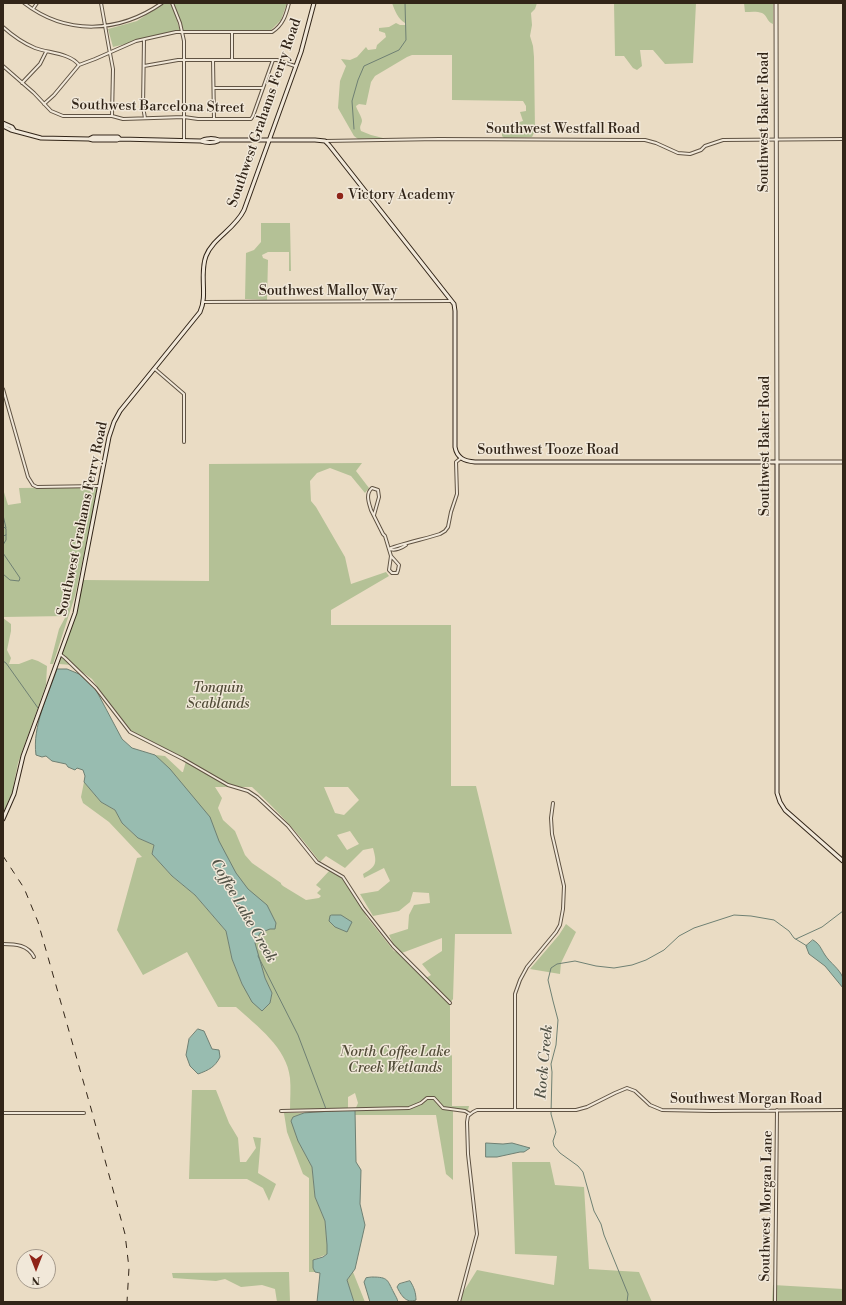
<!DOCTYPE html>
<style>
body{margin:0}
#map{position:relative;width:846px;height:1305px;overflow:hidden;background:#eadcc4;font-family:"Libre Bodoni",serif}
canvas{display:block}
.frame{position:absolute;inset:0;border:4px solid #322518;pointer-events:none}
.north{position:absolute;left:16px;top:1249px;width:40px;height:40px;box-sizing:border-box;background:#f1e8d9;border:1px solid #a59a8c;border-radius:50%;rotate:180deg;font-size:11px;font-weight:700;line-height:16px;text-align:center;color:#322518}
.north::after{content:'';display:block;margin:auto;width:14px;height:18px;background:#8f2418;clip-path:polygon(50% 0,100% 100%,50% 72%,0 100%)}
</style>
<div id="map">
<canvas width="846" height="1305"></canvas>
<div class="frame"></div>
<div class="north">N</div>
</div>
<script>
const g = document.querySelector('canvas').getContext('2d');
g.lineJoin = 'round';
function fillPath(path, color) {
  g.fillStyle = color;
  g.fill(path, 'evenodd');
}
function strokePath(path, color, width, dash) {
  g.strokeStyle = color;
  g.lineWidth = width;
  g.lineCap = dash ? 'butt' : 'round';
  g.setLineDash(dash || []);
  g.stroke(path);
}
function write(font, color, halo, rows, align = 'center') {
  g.font = font + ' "Libre Bodoni",serif';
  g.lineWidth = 3;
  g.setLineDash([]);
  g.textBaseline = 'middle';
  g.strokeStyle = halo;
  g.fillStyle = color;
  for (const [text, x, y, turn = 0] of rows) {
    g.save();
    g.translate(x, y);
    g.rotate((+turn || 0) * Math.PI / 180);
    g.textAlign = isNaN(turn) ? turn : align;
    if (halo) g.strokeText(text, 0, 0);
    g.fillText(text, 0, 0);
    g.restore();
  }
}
fillPath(new Path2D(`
 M164,3H170L175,13L180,31L113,47L108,29L137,21Z
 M173,3H287L281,20L271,30L188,31L183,30Z
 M392,3H537L535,9L531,13L532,25L530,36L533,46L534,57L535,131L532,137L504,138L502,136V129L504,128L506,124L510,125L512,129L518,132H520V129L517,126L516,123L523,121L520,112L526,111V106L523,101L452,100V55H412L407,57L375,76L371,82L366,105L359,104L356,106C357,110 362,117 362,121C361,126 359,126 361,131L371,135L383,138L358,139L354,136L338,108L340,81L346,66L341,59L350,60L357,57L366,47L368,50L376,49L377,45L386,37L385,33L379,31V28L389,27L396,23L400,25H406L405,23C398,19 395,11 392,3Z
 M614,3H696L693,63L665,64L653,50H640L642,66L637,70L633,68L624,56H615Z
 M744,3H773V24C767,22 767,15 762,13C757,11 750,12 745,12Z
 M261,223H290L291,271H289V252H268L262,255L263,258L268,260L267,300L245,299L246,253L254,250L261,242Z
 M362,463L356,471L369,488L365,493L351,476L330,468L317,473L310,481L311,501L316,507L345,557L351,584L386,572L389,576L331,610V625H451V786H476L512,934H455L453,999L450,1003V1053L452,1056V1106H469L468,1110H453V1180L446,1174L436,1115H355V1110L358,1103L355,1093L348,1097V1108L290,1110C290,1099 291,1088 290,1078C287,1048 257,1026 236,1007H218L187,952L143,975L117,930L137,858L142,857L109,822L83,803L81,797L84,782L101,802L115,810L122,823L138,838L154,845L152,854L172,876L195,895L226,931L232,959L242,984L262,1010L270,1003L272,993L265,978L258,958L180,781L155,755L165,756L182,772H183L186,761L131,735L92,679L72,665L59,664L77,608L83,580L209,581V464ZM215,787H252C278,811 299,834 320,862L326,856L345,868L363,850L373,848C377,863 377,866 363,874L364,878L384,868L390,881L378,891L360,894L373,916L399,911L410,902L413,892L429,893L430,903L414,905L409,915L408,929L389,935L397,952L394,951L366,916C364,905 349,884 341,876C338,873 333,872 330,870L316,885L321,889L317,893L321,896L319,898L306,900L283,886L281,884V883L252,863L245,855L235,831L223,820L218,808L222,798ZM324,787H348L359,800L344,815L335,813ZM350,831L359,844L347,850L337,835ZM442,938V951L422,964L431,975L426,978L410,962L399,954Z
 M98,487L75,596L53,664H50L59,629L66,616L3,617V489L8,505L21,503L19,488Z
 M3,618L11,624V631L7,650L11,658L9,664H19L32,659L38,661L47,666L46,685L18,763L13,788H14L3,813Z
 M566,924L576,932L561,963L560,974L530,969L559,935Z
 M192,1090H216L229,1123L238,1138L240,1162H246L256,1148L253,1137L261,1138L258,1173L276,1184L269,1201L263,1188L247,1179H189Z
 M284,1113H304L293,1117L298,1141L312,1167L315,1197L325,1221L327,1245V1254L313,1260V1268L315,1272H309V1178L303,1174L287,1132Z
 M512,1162H550L555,1185L584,1187L589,1269L639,1272L652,1302H461L462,1294L477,1270L554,1285L557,1256L515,1254Z
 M289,1272L290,1302H277L275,1289L262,1285L241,1287L225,1279L216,1281L173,1278L172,1273Z
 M353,1272L365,1302H354L347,1280Z
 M773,1285L843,1289V1302H772Z`), '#b4c196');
const water = new Path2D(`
 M57,669H67L79,674L86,680L96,690L122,739L132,748L155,755L170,769L210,817L219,841L236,873L248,889L267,905L276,923L275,929H270L260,933L255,943L265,978L272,993L270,1003L262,1011L252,1002L242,984L232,959L226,931L195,895L172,876L152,854L154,845L138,838L122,823L115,810L101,802L84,782L85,776L83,770L77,768L75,770L68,767L66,764L52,761L46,756L42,757L36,755C32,726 48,696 57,669Z
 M332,915H341L352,922L347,932L335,927L329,921L330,916Z
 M813,940C820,944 821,949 825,955C830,963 840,969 843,978C844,981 843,985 843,988L825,966L809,954L806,946Z
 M198,1029L204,1031L212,1049L219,1050L220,1057C215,1067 209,1070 198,1074L190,1066L186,1055L189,1039Z
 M355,1110L356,1162L361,1170L360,1204L365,1225L355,1269L347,1280L354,1302H317L320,1273L315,1272L313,1268V1260L323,1257L327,1254V1245L325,1221L315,1197L312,1167L298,1141L291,1121L293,1117L304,1113Z
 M486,1143L503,1144L512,1143L530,1148L524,1152H520L497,1157H486Z
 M372,1277C389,1277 387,1280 394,1293C396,1297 397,1298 398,1302H370L364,1282L366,1278Z
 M410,1281C414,1287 416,1293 416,1300C406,1304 401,1295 397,1287L399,1284Z`);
fillPath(water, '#98bcb0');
strokePath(water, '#6f8073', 1);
strokePath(new Path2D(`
 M354,129L352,101L358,80L364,66L399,50L406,40L405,3
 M3,515L6,528
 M3,526L6,529V535L3,536
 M3,545L6,540V535
 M3,553L20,578L19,581L10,580L3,574
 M3,643V647
 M3,661L6,663L38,708
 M796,939L822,927L843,911
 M258,956L298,1035L326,1109
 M627,1302L628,1294L626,1289L604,1235L601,1224L594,1211L583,1172L578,1166L560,1153L554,1146L553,1141L556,1132L551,1114L552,1072L551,1064L556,1045L558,1020L553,1001L548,980L551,968L557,964L575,961L596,966L614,968L632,965L646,960L664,950L679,936L694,928L734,915L751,916L774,920L789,931L794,938L807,946`), '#6f8073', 1);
const minor = new Path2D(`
 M24,3C67,36 119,33 162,3
 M101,3L109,48L113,69L112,116
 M172,3L180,23L184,41V141
 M33,9L37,3
 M3,27C13,36 23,43 35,48C48,53 70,53 79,65
 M232,32V60
 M144,40L143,107L145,118
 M213,60L214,119
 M3,66L34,93L51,111L63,116H112L123,119L184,117L198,119H251L253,116L273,60
 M144,66L178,60H277L295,66
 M22,83L40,64L46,52
 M214,88H262
 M44,104L54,95L79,65L95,59L136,41L176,32H272C283,25 286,15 289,3
 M325,141L439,139L633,140H645L656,143L678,153L690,154L701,150L705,146L723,140L843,139
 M203,302L451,301
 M155,369L184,394V442
 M3,389L28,477L33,485L37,487L99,486
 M374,515L379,497L378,490L372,488C365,494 369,503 371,510L383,534L385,536L391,556
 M389,549C393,546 432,537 440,534L445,531L448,527L451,512L457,494L456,462L461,458
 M390,549C395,551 402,548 406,545
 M391,556L399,565L398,570L397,573H392L389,570Z
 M60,654L65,658L96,688L130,732L183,759L228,785L248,791L257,797L288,826L317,862L343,877L363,908L393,946L450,1003
 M3,944C16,944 28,945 34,957
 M515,1109V994L520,980L527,967L556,932L560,925L563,909L564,886L552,834L551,818L553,803
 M281,1111L409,1108L421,1103L427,1098H434L443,1108L465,1111L470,1114
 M3,1113H84
 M459,1302L477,1234L468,1154L467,1122L468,1116L473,1112L477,1110H576L587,1107L615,1093L627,1088L635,1091L650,1105L662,1110L712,1111L843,1110
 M775,1302L777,1110`);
const tertiary = new Path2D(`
 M776,3L777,462H843`);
const secondary = new Path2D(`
 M3,123L12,127L14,130
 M3,126L11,130L41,138L89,139L93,140H117L120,139
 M89,139L93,137H118L120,139L201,141C206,143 214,143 218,141
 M201,141C205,138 214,138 219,140H315L325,141L329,145L454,304L455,311V447C457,458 464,461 475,462H777V793L780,802L785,810L843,861
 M3,819L14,794L23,756L75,613L109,437L114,422L120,411L200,312C208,295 199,274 206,256C213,238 235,229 244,210L301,52L314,3`);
strokePath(minor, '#605343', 4);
strokePath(tertiary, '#605343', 5);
strokePath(secondary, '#322518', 5);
strokePath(minor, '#f1e8d9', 2);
strokePath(tertiary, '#f1e8d9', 3);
strokePath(secondary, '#f1e8d9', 3);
strokePath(new Path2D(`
 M3,856L24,888L38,922L92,1112L125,1234L129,1268L127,1302`), '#322518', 1, [7, 7]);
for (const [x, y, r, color] of [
 [340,196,4,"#8f2418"]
]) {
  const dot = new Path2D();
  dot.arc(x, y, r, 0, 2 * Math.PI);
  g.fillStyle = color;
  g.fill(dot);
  strokePath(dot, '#f1e8d9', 1.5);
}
write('14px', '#322518', '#f1e8d9', [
 ["Southwest Barcelona Street",158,107,1],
 ["Southwest Grahams Ferry Road",265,113,-71],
 ["Southwest Baker Road",765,122,-90],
 ["Southwest Westfall Road",563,130],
 ["Southwest Malloy Way",328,292],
 ["Southwest Baker Road",766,446,-90],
 ["Southwest Tooze Road",548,451],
 ["Southwest Grahams Ferry Road",83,519,-78],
 ["Southwest Morgan Road",746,1100],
 ["Southwest Morgan Lane",767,1206,-89]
]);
write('14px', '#322518', '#f1e8d9', [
 ["Victory Academy",348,196]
], 'left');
write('italic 14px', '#524c38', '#f1e8d9', [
 ["Tonquin",218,689],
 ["Scablands",218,705],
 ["North Coffee Lake",395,1053],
 ["Creek Wetlands",395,1069]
]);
write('italic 15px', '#515246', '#f1e8d9', [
 ["Coffee Lake Creek",243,911,60],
 ["Rock Creek",545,1062,-85]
]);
</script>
